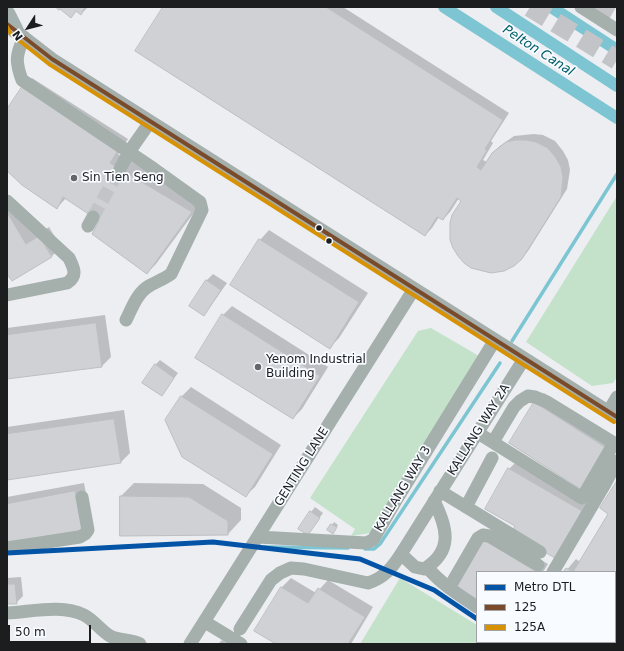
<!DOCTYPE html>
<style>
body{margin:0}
#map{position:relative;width:624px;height:651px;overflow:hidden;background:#eceef2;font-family:"DejaVu Sans",sans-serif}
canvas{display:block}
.frame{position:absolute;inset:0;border:8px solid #1b1d1f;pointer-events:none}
.legend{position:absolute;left:476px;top:571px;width:140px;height:72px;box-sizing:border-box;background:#f8fbff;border:1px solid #a0a2a5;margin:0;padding:5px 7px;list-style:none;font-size:12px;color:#1b1d1f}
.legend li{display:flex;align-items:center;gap:8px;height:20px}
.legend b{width:20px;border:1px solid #a0a2a5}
.north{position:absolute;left:8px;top:8px;width:40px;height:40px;-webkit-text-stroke:3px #f8fbff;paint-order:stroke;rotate:234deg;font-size:11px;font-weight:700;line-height:16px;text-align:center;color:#1b1d1f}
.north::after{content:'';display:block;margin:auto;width:14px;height:18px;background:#1b1d1f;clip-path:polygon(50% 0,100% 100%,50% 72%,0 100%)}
.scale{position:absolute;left:8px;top:625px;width:83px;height:18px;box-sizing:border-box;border:2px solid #1b1d1f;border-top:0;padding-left:5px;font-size:12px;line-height:14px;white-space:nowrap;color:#1b1d1f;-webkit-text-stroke:3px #f8fbff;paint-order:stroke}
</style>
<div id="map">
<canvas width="624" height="651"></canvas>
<div class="frame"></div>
<ul class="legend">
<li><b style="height:5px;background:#0354a6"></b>Metro DTL</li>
<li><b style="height:5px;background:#7a4b2a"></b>125</li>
<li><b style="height:5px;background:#d69105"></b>125A</li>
</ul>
<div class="north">N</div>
<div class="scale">50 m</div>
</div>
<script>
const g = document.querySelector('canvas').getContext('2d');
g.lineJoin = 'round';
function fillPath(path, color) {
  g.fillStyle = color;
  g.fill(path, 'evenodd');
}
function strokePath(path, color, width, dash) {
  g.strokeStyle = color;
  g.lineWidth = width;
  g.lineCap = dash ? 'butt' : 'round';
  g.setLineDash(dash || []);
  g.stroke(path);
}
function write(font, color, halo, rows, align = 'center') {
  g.font = font + ' "DejaVu Sans",sans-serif';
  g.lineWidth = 3.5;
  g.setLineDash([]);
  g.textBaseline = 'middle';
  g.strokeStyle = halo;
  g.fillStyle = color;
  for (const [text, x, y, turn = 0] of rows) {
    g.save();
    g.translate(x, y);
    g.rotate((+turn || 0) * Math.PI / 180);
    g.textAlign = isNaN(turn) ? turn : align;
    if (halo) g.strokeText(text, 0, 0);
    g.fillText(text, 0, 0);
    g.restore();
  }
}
fillPath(new Path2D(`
 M617,196V377L613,383L592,386L526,342Z
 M431,328L479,356L371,533L351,536L355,529L310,498L418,331Z
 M400,578L477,625V642H504L507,644H360Z`), '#c4e2c9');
fillPath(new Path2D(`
 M58,7H88L81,14L77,10L71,16Z
 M164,7H343L509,113L491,141L493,143L483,160L487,162L492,153L500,146L514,136L534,134L543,135L555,141L563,151L568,160L570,170L567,189L528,251L514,266L463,201L459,198L450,212L443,219L439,217L432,228L425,235Z
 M32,78L128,139L118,154L201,203L156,264L147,273L100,221L66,198L57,208L7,169V111L22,88Z
 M7,207L36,235L49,227L61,247L52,256L12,280L7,272Z
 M269,230L368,293L339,338L330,347L260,240Z
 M213,274L227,283L210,307L203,314L206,281Z
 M232,306L328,367L302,409L293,418L223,315Z
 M105,315L111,357L102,366L7,378V328Z
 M160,360L178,373L162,395L155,365Z
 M191,387L281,445L255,487L245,496L166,420L182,396Z
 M544,393L617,439L592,479L535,402Z
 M124,410L130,453L121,462L7,479V427Z
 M518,460L591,502L564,548L516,526L509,469Z
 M84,483L91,519L7,542V497Z
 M134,483L203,484L241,508V520L228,534L121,496Z
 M617,483V644H541L538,642H615V572H565L576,559L580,562L609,513Z
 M315,507L323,513L308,534L311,512Z
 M334,522L338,525L333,533L329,530Z
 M494,532L548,564L543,572H477L455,590Z
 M21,577L23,596L16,603H7V578Z
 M291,578L316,593L328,580L373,607L351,644H278L255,630L282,587Z
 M222,640L229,644H218Z`), '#0003');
strokePath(new Path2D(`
 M512,341L617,174
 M264,547L348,548
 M365,549H374L380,544L500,363`), '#7dc5d2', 3.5);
strokePath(new Path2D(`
 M444,7L617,118
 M496,7L617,86
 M551,7L617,50`), '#7dc5d2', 12);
const building = new Path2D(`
 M56,7H85L81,15L76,11L71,18L60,9L59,10Z
 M163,7H326L503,120L485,149L487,150L477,167L481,170L492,153L506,142L515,140H526L536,142L548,148L556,158L561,167L563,177L561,197L522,259L514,266L504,271L491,273L471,268L464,263L458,256L453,248L450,240V223L452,215L461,201L457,198L443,220L437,217L425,236L135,51Z
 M22,87L119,149L110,163L192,212L147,274L92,234L99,221L63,197L57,209L22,185L7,171V109Z
 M7,212L26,244L39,236L52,257L12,281L7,274Z
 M259,239L359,302L330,349L230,285Z
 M206,280L221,290L204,316L189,306Z
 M222,314L320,376L293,419L195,358Z
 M96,323L102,367L7,379V335Z
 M155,364L174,378L162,396L142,383Z
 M181,396L273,454L246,497L182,457L165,420Z
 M534,402L608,449L582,490L509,443Z
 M114,419L121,463L7,480V434Z
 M508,468L582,511L555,558L511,533L515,526L485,509Z
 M617,481V644H540L536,642H615V572H563L566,568L573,572L608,514L600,508Z
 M75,491L83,530L7,543V504Z
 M120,496L189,497L228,521V535L120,536Z
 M310,511L320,518L308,535L298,529Z
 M331,524L337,527L333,534L327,530Z
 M484,540L537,572H477V605L454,591Z
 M7,584H15L17,604H7Z
 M281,587L308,603L318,588L365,617L348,644H276L254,631Z`);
fillPath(building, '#cfd1d4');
strokePath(building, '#bcbec0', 1);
strokePath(new Path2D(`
 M93,217L120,169`), '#c2c4c8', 13, [13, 6]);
strokePath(new Path2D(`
 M530,7L617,60
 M593,7L617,21`), '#c2c4c8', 20, [20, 10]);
strokePath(new Path2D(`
 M581,7L617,30
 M8,25L52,59L617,417
 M24,37C16,55 15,61 22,80L154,169L200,202L202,210L171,274C164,279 156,282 149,286C137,293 132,308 126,320
 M120,169L129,152L150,122
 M7,201L69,258C74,268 78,276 67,283L7,295
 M88,226L93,217
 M608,412L617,397
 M478,433L582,498L614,443L547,402L535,397L528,396L520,401L514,407L493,442
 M440,491L540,552
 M466,507L492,458
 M258,537L366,543L373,540L398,497L495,340
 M7,548L80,537L85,534L88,530L82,497
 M401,554L415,567L424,569C454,551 447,527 434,501
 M427,567C441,584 459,595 477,607
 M553,572L605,484L617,461
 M449,588L478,538L483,535L489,536L538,565
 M7,613C31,612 62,604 84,615C94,620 101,631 110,636C119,641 131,639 140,644
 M205,622L241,644
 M240,629L271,580L280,573L291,568L304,569L368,583C384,578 392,568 401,554L524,359
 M525,642L528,644
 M190,644L414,289`), '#a5afac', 13);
strokePath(new Path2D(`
 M7,14L15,30`), '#a5b1af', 17);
strokePath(new Path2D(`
 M7,24L52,59L617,417`), '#7a4b2a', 4);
strokePath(new Path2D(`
 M7,27L11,34L49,64L614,422`), '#d69105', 4);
strokePath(new Path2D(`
 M7,553L213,542L360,559L434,590L477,619`), '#0354a6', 5);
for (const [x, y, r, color] of [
 [74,178,4,"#646669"],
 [319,228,3.5,"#1b1d1f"],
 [329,241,3.5,"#1b1d1f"],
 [258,367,4,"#646669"]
]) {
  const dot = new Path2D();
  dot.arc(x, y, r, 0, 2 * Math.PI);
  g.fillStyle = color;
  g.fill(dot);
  strokePath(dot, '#f8fbff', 1.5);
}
write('12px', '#1b1d1f', '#f8fbff', [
 ["Sin Tien Seng",82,178],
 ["Yenom Industrial",266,360],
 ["Building",266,374]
], 'left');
write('12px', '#1b1d1f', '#f8fbff', [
 ["KALLANG WAY 2A",479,430,-58],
 ["GENTING LANE",302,467,-58],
 ["KALLANG WAY 3",403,489,-59]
]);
write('italic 13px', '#005e69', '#f8fbff', [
 ["Pelton Canal",538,51,33]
]);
</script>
